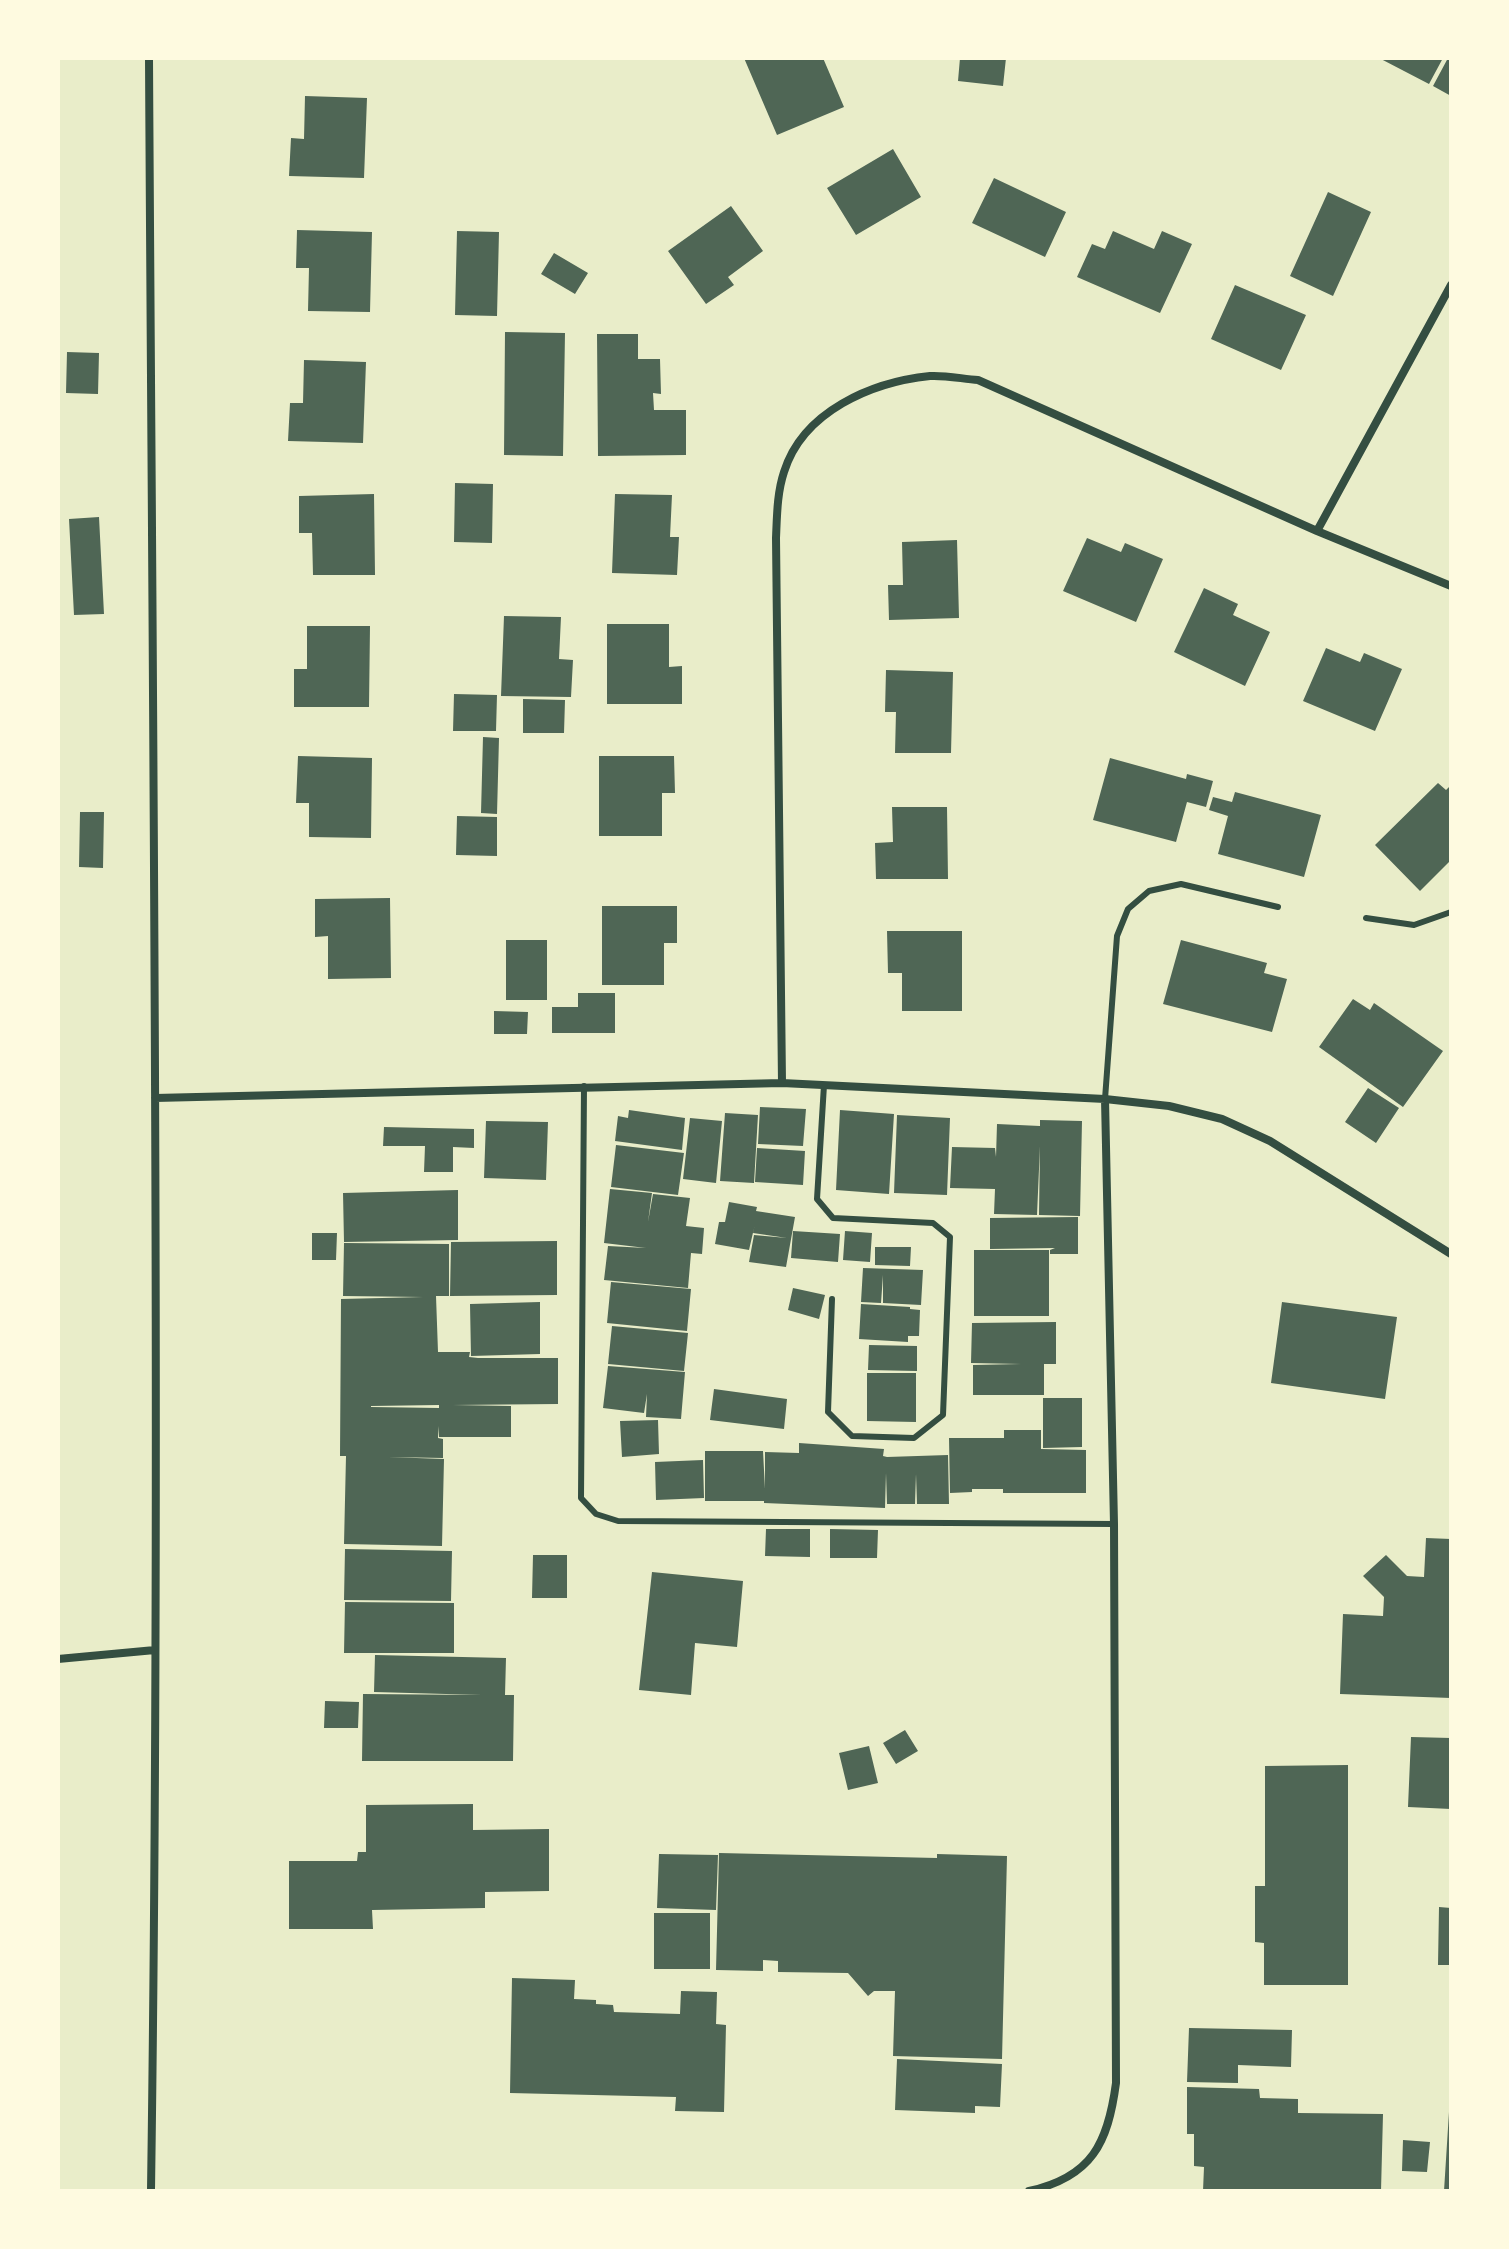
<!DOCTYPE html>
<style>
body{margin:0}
#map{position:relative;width:1509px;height:2249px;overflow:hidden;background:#e9edc9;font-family:"Sofia Sans Condensed",sans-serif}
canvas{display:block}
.frame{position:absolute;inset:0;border:60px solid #fefae0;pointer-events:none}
</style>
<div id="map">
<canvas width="1509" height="2249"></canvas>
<div class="frame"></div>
</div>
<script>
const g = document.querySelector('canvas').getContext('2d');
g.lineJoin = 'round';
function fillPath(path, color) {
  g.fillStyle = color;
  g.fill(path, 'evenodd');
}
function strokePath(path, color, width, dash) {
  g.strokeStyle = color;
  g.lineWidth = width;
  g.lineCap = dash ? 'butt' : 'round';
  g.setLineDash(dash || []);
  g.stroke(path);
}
fillPath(new Path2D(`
 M744,58H823L844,107L777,135Z
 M960,58H1006L1003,86L958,81Z
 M1379,58H1443L1429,84Z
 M1448,58H1451V96L1433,86Z
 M305,96L367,98L364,178L289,176L291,138L304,139Z
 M893,149L921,197L856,235L827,188Z
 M994,178L1066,212L1045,257L972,223Z
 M1328,192L1371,212L1333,296L1290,276Z
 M731,206L763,251L728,277L734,285L706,304L668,251Z
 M297,230L372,232L370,312L308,311L309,268H296Z
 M457,231L499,232L497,316L455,315Z
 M1113,231L1154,249L1162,231L1192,244L1160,313L1077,277L1092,244L1105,249Z
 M554,253L588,273L575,294L541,274Z
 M1235,285L1306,315L1281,370L1211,339Z
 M505,332L565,333L563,456L504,455Z
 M597,334H638V359H660L661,394L653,393L654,410H686V455L598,456Z
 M67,352L99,353L98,394L66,393Z
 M304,360L366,362L363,443L288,441L290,403H303Z
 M455,483L493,484L492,543L454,542Z
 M374,494L375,575H313L312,533H299V496Z
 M615,494L672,495L670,537H679L677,575L612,573Z
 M99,517L104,614L74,615L69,519Z
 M1087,538L1121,552L1125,543L1163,559L1136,622L1063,591Z
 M957,540L959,618L889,620L888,585H903L902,542Z
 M1204,588L1238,604L1233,615L1270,632L1245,686L1174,652Z
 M504,616L561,617L559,659L573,660L571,697L501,696Z
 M607,624H669V667L682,666V704H607Z
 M307,626H370L369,707H294V669H307Z
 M1326,648L1360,662L1364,653L1402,669L1375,731L1303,701Z
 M886,670L953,672L951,753H895L896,712H885Z
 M454,694L497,695L496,731H453Z
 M523,699L565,700L564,733H523Z
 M483,737L499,738L497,814L481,813Z
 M298,756L372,758L371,838L309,837V803H296Z
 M599,756H674L675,793H662V836H599Z
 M1110,758L1186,779L1187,774L1213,781L1206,807L1187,802L1176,842L1093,820Z
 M1438,783L1446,790L1451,785V860L1420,891L1375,845Z
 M1235,792L1321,815L1304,877L1218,854L1228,816L1209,810L1213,797L1232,802Z
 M892,807H947L948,879H876L875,843L893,842Z
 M80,812H104L103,868L79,867Z
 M457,816L497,817V856L456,855Z
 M390,898L391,978L328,979V936L315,937V899Z
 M602,906H677V943H664V985H602Z
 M887,931H962V1011H902V973H888Z
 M506,940H547V1000H506Z
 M1181,940L1267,963L1264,973L1287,979L1272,1032L1163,1004Z
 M578,993H615V1033H552V1007H578Z
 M1353,999L1370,1010L1374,1003L1443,1051L1403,1107L1319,1047Z
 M494,1011L528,1012L527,1034H494Z
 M1368,1088L1399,1108L1376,1143L1345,1122Z
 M760,1107L806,1109L803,1146L758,1144Z
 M629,1110L685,1118L682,1150L615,1141L618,1116L628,1118Z
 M840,1110L894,1114L889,1194L836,1190Z
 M725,1113L758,1115L754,1183L720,1181Z
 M897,1115L950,1118L947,1195L894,1193Z
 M690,1118L722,1121L716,1183L683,1179Z
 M1040,1120L1082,1121L1080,1216L1039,1215L1040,1146L1037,1215L994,1214L995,1189L950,1188L952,1147L995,1148L996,1157L997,1124L1040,1126Z
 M486,1121L548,1122L546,1180L484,1178Z
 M384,1127L474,1129V1148L453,1147V1172H424L425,1146H383Z
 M616,1145L684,1153L678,1195L611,1187Z
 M757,1148L805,1151L803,1185L755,1182Z
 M610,1189L652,1193L648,1222L653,1194L690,1198L686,1226L704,1228L702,1254L691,1253L688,1288L604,1280L608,1246L646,1248L604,1243Z
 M458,1190V1240L344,1242L343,1193Z
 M729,1202L757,1207L756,1211L795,1217L786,1267L749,1262L754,1235L787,1238L753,1233L755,1224L749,1250L715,1244L719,1222H725Z
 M1078,1217V1254H1050V1250L1055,1248L990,1249V1218Z
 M793,1231L840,1234L838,1262L791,1258Z
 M845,1231L872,1233L870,1262L843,1260Z
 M312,1233H337L336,1260H312Z
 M557,1241V1295L450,1296L451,1242Z
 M344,1243L449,1244V1296H436L438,1352H470L469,1357L478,1358H558V1404L453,1405L511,1406V1437H439L438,1426V1438L443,1439V1458L388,1457L444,1459L442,1546L344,1544L346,1456H340L341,1299L423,1297L343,1296ZM439,1405V1408L371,1407V1406Z
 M875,1247H911L910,1266L875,1265Z
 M974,1250H1049V1316H974Z
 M863,1268L923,1270L921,1305L883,1303V1275L881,1303L861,1302Z
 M611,1282L691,1289L687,1331L607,1323Z
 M793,1288L825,1295L819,1319L788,1310Z
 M540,1302V1354L471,1356L470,1304Z
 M1282,1302L1397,1317L1385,1399L1271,1383Z
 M861,1304L910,1307V1309L920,1310L919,1336H908V1342L859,1339Z
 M1056,1322V1364H1044V1395H973V1365L1021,1364L971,1363L972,1323Z
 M612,1326L688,1333L684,1371L608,1364Z
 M869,1345L917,1346V1371L868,1370Z
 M608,1366L685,1372L681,1419L646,1417L647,1394L644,1413L603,1408Z
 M867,1373H916V1422L867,1421Z
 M714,1389L787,1399L784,1429L710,1420Z
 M1043,1398H1082V1447L1043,1448Z
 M658,1420L659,1454L622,1457L620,1421Z
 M1004,1430H1041V1449L1086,1450V1493H1003V1489H972V1492L950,1493L949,1438H1004Z
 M799,1443L884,1449L883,1456L887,1457L948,1455L949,1504H917L916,1474L915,1504H887L886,1473L885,1508L764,1503V1501H705V1451H763L765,1489V1452L799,1453Z
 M703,1460L704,1498L656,1500L655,1462Z
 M766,1529H810V1557L765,1556Z
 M830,1529L878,1530L877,1558H830Z
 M1426,1538L1451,1539V1698L1340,1694L1343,1614L1383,1616L1384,1597L1363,1576L1386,1555L1407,1576L1424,1577Z
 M345,1549L452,1551L451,1601L344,1600Z
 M533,1555H567V1598H532Z
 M652,1572L743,1581L737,1647L695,1643L691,1695L639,1690Z
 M345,1602L454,1603V1653H344Z
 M375,1655L506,1658L505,1695H514L513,1761H362L363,1694L482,1695L374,1692Z
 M325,1701L359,1702L358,1728H324Z
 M905,1730L918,1751L896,1764L883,1743Z
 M1411,1737L1451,1738V1809L1408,1807Z
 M869,1746L878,1783L848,1790L839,1753Z
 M1348,1765V1985H1264V1943L1255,1942V1886H1265V1766Z
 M473,1804V1830L549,1829V1891L485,1892V1908L372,1910L373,1929H289V1861H357L358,1852H366V1805Z
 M719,1853L937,1858V1854L1007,1856L1002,2059L893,2056L895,1991H874L868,1996L848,1973L778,1972V1961L763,1960V1971L716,1970Z
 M659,1854L718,1855L716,1910L657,1908Z
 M1439,1907L1451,1908V1965H1438Z
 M654,1913H710V1969H654Z
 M512,1978L575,1980L574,1999L596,2000V2004L613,2005L614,2012L680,2014L681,1991L717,1992L716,2024L726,2025L724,2112L675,2111L676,2097L510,2093Z
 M1189,2028L1292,2030L1291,2067L1238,2065V2083L1187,2082Z
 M897,2059L1002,2064L1000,2107L975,2106V2113L895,2110Z
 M1187,2087L1259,2089L1260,2098L1298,2099V2113L1383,2114L1381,2191H1203L1204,2167L1194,2166V2134H1187Z
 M1449,2112L1451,2113V2191H1444Z
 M1403,2140L1430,2142L1427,2172L1402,2171Z`), '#4f6655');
strokePath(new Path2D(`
 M1366,918L1414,925L1451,912
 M824,1085L817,1199L833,1218L933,1223L950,1237L943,1415L914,1438L852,1436L828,1412L832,1299
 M584,1086L581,1498L596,1514L618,1521L1114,1524
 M1105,1099L1117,936L1128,909L1149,891L1181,884L1278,907`), '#344e41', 6);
strokePath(new Path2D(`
 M149,58C153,769 161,1480 151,2191
 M1317,531L1451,285
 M782,1083L776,538C777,516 777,493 784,472C803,411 872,382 930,376C945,375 963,379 978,380L1317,531L1451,586
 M155,1098L782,1083L1105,1099L1169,1106L1222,1119L1270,1141L1451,1254
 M58,1659L155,1650
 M1029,2191C1092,2177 1108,2143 1116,2083L1114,1524L1105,1099`), '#344e41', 8);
</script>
